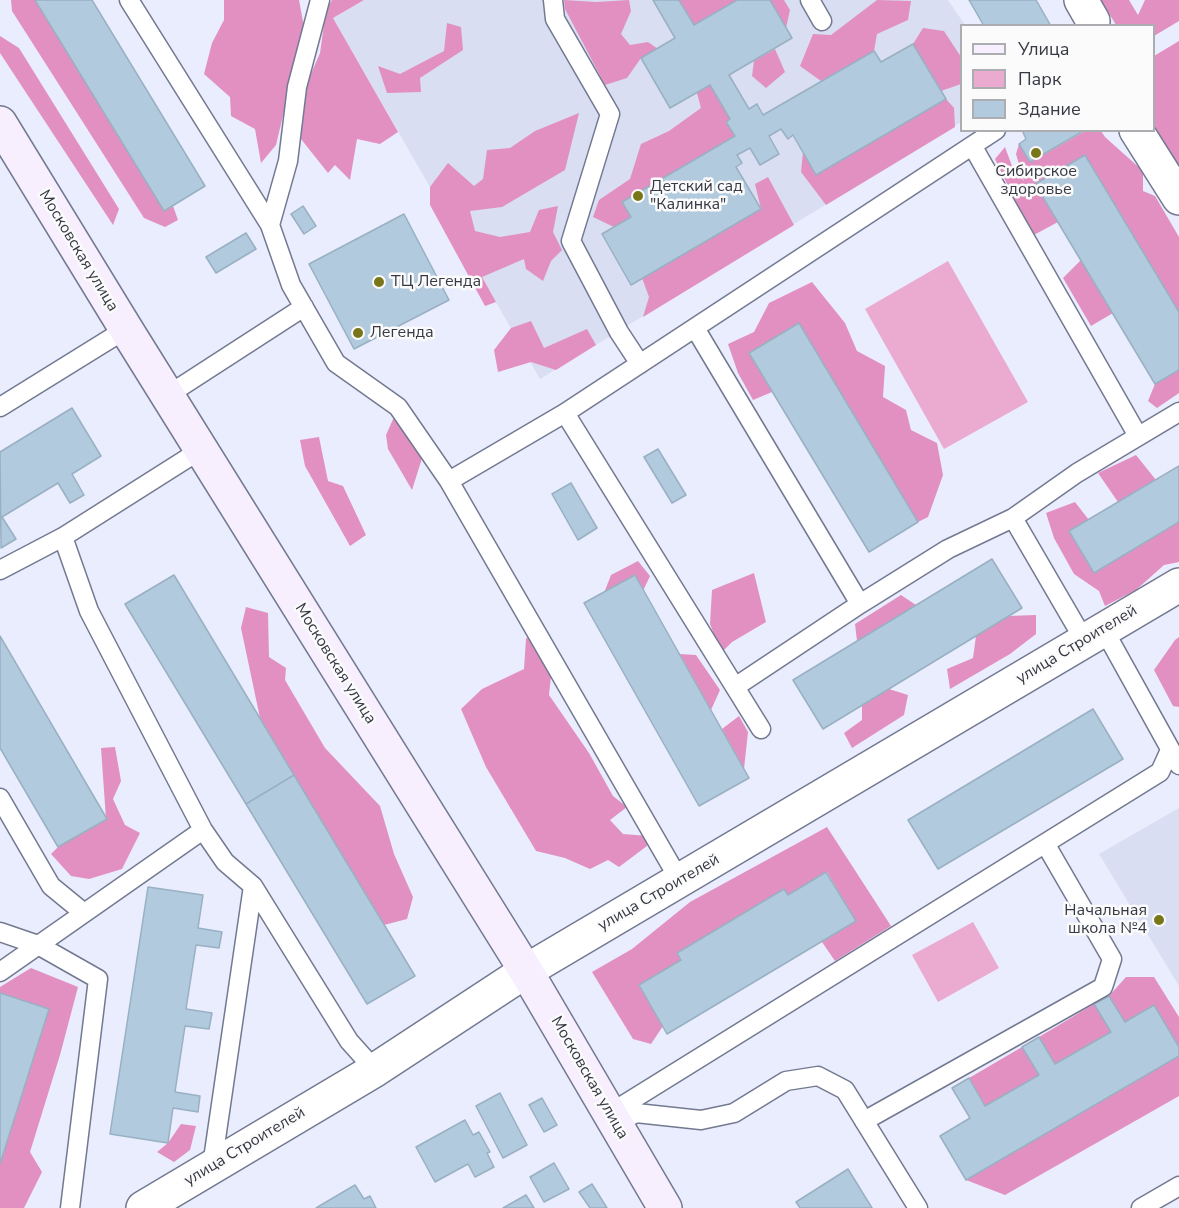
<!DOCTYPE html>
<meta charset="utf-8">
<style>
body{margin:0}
#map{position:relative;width:1179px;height:1208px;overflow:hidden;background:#e9edfd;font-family:"Nunito Sans",sans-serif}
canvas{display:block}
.legend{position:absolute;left:960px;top:24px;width:195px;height:108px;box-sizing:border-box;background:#fbfbfb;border:2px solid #acadb1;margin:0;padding:8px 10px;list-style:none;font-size:18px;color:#363843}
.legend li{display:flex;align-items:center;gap:12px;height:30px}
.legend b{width:30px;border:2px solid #acadb1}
</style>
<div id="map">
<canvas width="1179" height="1208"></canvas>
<ul class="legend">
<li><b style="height:8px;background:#f7eefe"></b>Улица</li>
<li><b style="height:16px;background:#ebaad0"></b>Парк</li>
<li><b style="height:16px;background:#b1cadd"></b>Здание</li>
</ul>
</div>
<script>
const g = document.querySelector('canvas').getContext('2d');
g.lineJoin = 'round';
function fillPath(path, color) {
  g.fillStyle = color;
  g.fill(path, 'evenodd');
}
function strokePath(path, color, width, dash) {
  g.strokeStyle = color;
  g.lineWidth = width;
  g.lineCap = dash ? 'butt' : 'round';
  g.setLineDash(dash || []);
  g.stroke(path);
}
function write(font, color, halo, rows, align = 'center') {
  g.font = font + ' "Nunito Sans",sans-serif';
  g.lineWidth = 5;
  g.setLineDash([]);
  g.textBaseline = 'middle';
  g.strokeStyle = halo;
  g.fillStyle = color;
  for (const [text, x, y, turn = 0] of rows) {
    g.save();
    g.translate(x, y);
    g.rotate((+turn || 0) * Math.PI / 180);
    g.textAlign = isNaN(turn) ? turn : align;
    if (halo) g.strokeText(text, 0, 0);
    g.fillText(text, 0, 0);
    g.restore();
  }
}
fillPath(new Path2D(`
 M364,0H948L965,25L962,26L961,122L540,379L333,18Z
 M1179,808V986L1099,854Z`), '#d9def2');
fillPath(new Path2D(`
 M948,261L1028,402L944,449L865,309Z
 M973,922L999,968L938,1002L912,955Z`), '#ebaad0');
fillPath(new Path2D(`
 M11,0H35L164,211L173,206L178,220L165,227L144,218L12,11Z
 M224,0H299L304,27L276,145L261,163L255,129L231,116L230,97L204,74L212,43L224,20Z
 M332,0H364L333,18L398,132L380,144L357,139L350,180L335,165L328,173L301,139L304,90L320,53L326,10Z
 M564,0L596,2L629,0L631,11L621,34L630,45L648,42L658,49L641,58L627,78L605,85L565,9Z
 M679,0H737L694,25Z
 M770,0H784L790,10L786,28Z
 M877,0L911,1L908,20L877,34L874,51L821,81L800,66L813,34L831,35Z
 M1101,0H1129L1138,15L1145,0H1179V21L1154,36V26L1116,25Z
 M447,23L461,27L463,50L420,78L421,92L387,93L378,66L400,74L444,51Z
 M923,28L944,31L961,57V84L941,91L913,44Z
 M0,36L19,48L119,209L113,225L0,53Z
 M1179,41V173L1154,130V56Z
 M775,49L785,72L766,88L752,76L754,61Z
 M710,85L730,119L726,122L735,136L622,202L631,217L614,227L593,217L599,200L630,179L641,144L669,131L701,108L697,93Z
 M946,99L954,108L955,127L826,205L801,172L803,152Z
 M579,113L565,170L502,207L470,211L475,231L500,237L530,232L539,210L558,206L553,232L562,250L551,261L543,281L526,269L524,259L482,277L496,302L485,306L430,205V187L448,163L474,186L483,179L487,150L510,148L535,131Z
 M1085,131H1101L1105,137L1143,171V191L1155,196L1179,237V312L1085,155L1036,184L1058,222L1032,236L995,159L1005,147L1012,166L1024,181L1016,154L1019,144L1031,162Z
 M768,177L794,225L643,317L649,297L642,278L761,209L755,184Z
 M1081,260L1113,313L1091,326L1063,278Z
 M812,282L845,323L857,351L885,366L883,397L906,410L911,430L937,443L943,475L928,517L918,522L799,323L749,353L772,392L753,400L738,373L728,344L754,332L769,303Z
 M531,321L544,348L587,329L596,345L556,370L531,362L498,372L494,350L511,328Z
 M1179,370V393L1157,408L1148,401L1155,384Z
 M394,417L424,452L412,490L388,449L386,435Z
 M319,437L328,481L343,486L366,535L350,546L305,466L300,440Z
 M1136,455L1156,480L1118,502L1098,473Z
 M1075,502L1089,520L1069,532L1094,573L1179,522V562L1164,565L1136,590L1105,606L1099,591L1074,574L1054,538L1046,513Z
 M638,561L650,576L643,591L604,593L611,575Z
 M754,573L766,622L732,642L721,653L710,624L712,590Z
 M901,595L916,605L857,641L855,624Z
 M246,607L268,613L269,657L286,668L285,680L325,748L380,806L394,854L413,897L407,919L384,925L260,718L241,628Z
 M1036,615V634L1010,654L950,689L947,669L973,658L976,636L1008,616Z
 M535,627L552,667L549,695L589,753L613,796L627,807L610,820L623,834L648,836L647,846L619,867L608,860L590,869L565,858L536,851L486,767L461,709L482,689L524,669L526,639Z
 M1179,637V707L1173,706L1154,670L1175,640Z
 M680,654L696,655L720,690L711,710Z
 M889,689L908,695L904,715L852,748L844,733L862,720V705Z
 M739,716L748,732L744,769L722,729Z
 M115,747L121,781L113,799L125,825L140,833L122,869L89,879L71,876L51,854L58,847L106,819L101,748Z
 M827,827L891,926L835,961L822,942L856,921L827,872L788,895L784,889L677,953L681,960L639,985L663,1026L651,1044L633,1039L592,972L632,949L690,902Z
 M31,968L78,987L60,1055L30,1152L42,1172L24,1208H0V1164L49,1009L0,993V987Z
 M1126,977H1154L1179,1017V1047L1154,1005L1125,1022L1109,996Z
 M1094,1004L1111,1032L1055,1064L1039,1037Z
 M1022,1047L1039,1075L985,1106L969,1078Z
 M1179,1056V1096L1005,1195L966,1180Z
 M181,1124L196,1126L190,1150L174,1162L157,1152L168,1143Z`), '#e290c2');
const building = new Path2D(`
 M35,0H92L205,186L164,211Z
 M653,0H679L694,25L737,0H770L792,38L729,75L749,109L757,104L763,115L874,51L881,62L913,44L946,99L816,175L793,135L788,139L781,129L769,136L779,154L760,165L750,148L737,155L742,163L736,167L761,209L631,285L602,234L631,217L622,202L735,136L726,122L730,119L710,85L670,108L641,58L675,38Z
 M969,0H1036L1051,26H984Z
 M1085,130L1030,162L1019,144L1026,139L1022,130Z
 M1085,155L1179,312V370L1155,384L1035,184Z
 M303,206L316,226L304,234L291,214Z
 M404,214L449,300L354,349L309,264Z
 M246,233L256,249L216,273L206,257Z
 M799,323L918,522L869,552L749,353Z
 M72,408L101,456L72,474L84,495L70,503L58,483L2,517L16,539L1,548L0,452Z
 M658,449L686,495L672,503L644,457Z
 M1179,466V522L1094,573L1069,531Z
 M571,483L597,528L578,540L552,494Z
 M992,559L1022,608L823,729L793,680Z
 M174,575L294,775L246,804L125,604Z
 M635,575L749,778L699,806L584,603Z
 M0,636L107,819L58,847L0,748Z
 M1093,709L1123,759L938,869L908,820Z
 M294,775L415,976L367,1004L246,804Z
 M826,872L856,921L667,1034L639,985L681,960L677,953L784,889L788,895Z
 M148,887L203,895L198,928L222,932L219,948L196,945L186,1009L212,1013L209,1029L185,1026L175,1092L200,1096L198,1112L173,1108L168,1143L110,1134Z
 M0,993L49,1009L0,1164Z
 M1109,996L1125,1022L1154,1005L1179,1047V1056L966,1180L940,1136L970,1118L952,1088L969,1078L985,1106L1039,1075L1022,1047L1039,1037L1055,1064L1111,1032L1094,1004Z
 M500,1093L527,1145L503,1158L476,1106Z
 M542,1098L557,1125L544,1132L529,1105Z
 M465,1120L473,1135L479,1132L490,1152L487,1153L494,1167L475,1177L468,1164L435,1182L416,1147Z
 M554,1163L569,1189L544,1202L530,1177Z
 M848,1169L872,1208H800L796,1202Z
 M592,1184L607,1208H590L579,1192Z
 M355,1185L364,1199L370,1196L376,1208H316Z
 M526,1195L534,1208H503Z`);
fillPath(building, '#b1cadd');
strokePath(building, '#99b0c3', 1.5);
const lane = new Path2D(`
 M129,0L270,225L291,285L336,363L398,407L449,481L680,881
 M553,0L555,19L610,114L571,241L619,332L640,364
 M810,0L822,21
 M973,147L1138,436
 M270,225L288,161L297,87L320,0
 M695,328L860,604
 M168,395L304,307
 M0,407L126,329
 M565,413L761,729
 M449,481L565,413L996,130
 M1013,518L1084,640
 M63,537L89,611L203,830L225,862L253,886L349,1041L375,1070
 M0,570L63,537L202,449
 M1103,628L1179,765
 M735,687L860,604L948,549L1013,518L1077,473L1179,412
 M0,798L51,886L84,913
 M0,932L38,945L98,979L70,1208
 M0,972L203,830
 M609,1114L1160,772L1170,750
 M864,1121L1103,987L1112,959L1046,845
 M615,1124L636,1113L701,1120L734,1113L786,1081L818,1076L845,1090L918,1208
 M212,1166L253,886
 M1141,1208L1179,1186`);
const street = new Path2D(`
 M1081,0L1093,21L1092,26
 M1136,130L1179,198
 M143,1208L375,1070L526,971L1179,585`);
const secondary = new Path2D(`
 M0,123L126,329L526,971L665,1208`);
strokePath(lane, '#737991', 21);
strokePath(street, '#737991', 36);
strokePath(secondary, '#737991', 36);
strokePath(lane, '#fff', 18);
strokePath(street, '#fff', 33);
strokePath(secondary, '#f7eefe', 33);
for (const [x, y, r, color] of [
 [1036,153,6,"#797519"],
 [638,196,6,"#797519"],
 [379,282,6,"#797519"],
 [358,333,6,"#797519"],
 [1159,920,6,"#797519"]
]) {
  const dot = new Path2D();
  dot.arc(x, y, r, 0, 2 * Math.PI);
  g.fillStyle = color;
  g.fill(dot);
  strokePath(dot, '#fbfbfb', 2);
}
write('16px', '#363843', '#fbfbfb', [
 ["Сибирское",1036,172,"center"],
 ["здоровье",1036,190,"center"],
 ["Детский сад",650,187],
 ["\"Калинка\"",650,205],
 ["ТЦ Легенда",391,282],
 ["Легенда",370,333],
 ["Начальная",1147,911,"right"],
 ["школа №4",1147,929,"right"]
], 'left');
write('16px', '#363843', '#fbfbfb', [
 ["Московская улица",78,251,59],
 ["улица Строителей",1077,645,-31],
 ["Московская улица",335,664,58],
 ["улица Строителей",659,893,-30],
 ["Московская улица",589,1078,60],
 ["улица Строителей",245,1147,-31]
]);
</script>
